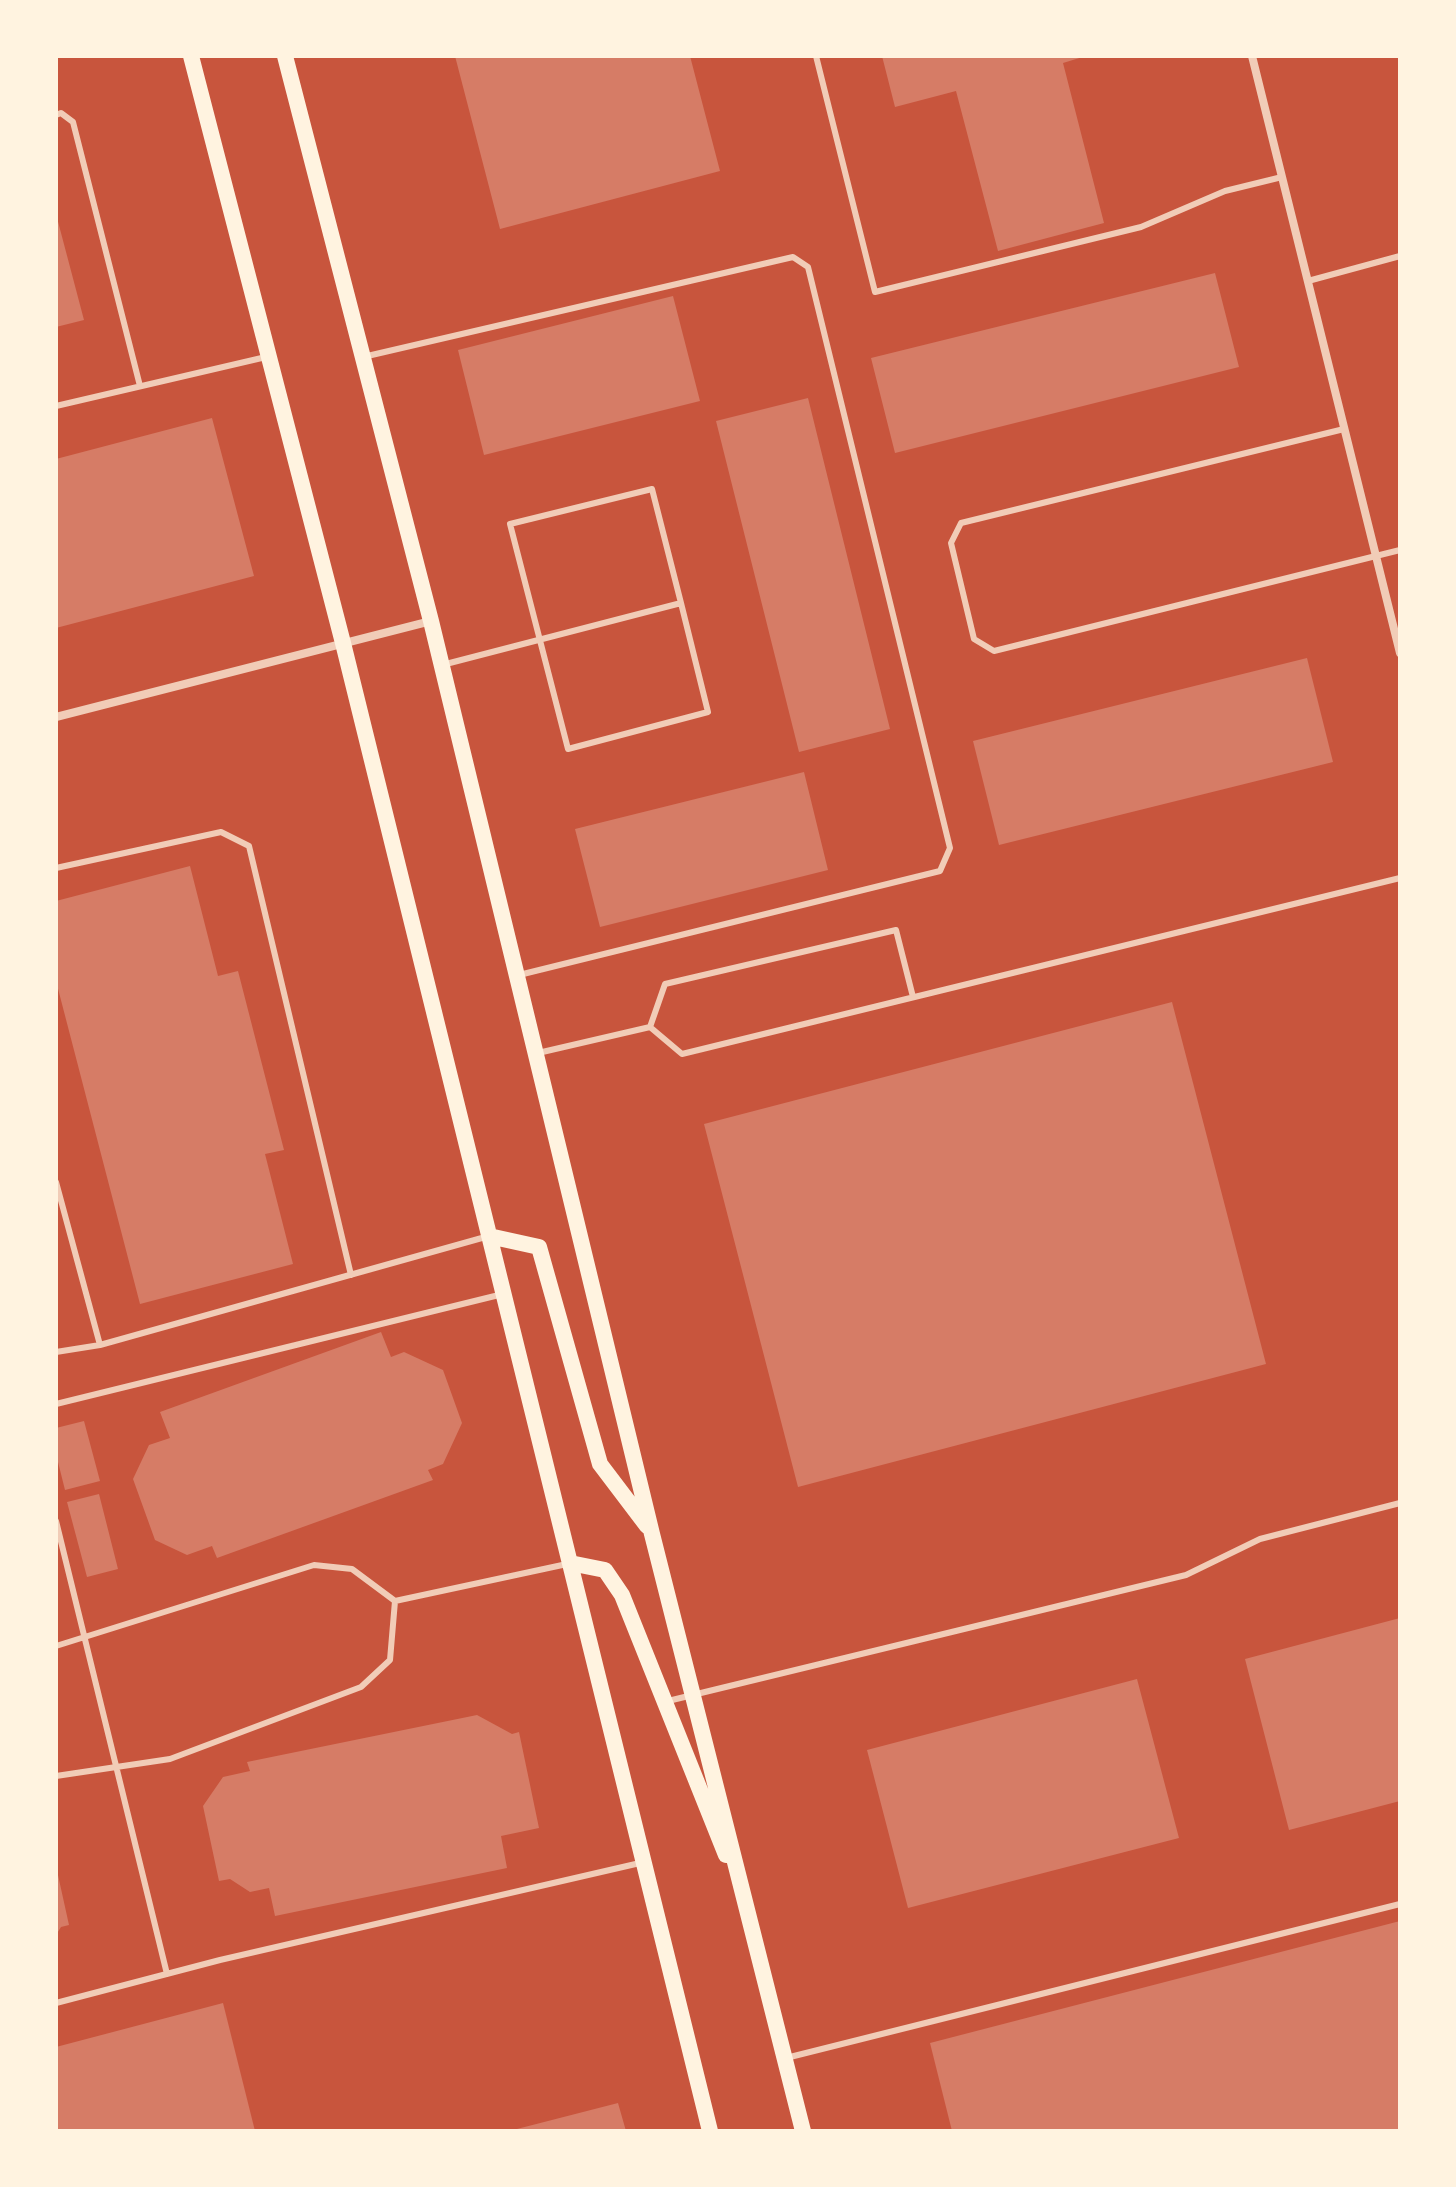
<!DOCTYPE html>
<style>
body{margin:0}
#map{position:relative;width:1456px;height:2187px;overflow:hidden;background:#c8553d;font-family:Helvetica,sans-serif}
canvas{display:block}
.frame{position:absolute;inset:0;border:58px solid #fff3e0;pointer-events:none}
</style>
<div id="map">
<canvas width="1456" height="2187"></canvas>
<div class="frame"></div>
</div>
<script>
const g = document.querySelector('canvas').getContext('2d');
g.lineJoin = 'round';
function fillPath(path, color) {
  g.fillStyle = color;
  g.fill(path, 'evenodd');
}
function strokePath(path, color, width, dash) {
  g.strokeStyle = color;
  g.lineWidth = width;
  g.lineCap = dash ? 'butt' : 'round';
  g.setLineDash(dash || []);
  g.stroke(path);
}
fillPath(new Path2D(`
 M455,56H690L720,171L500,229Z
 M882,56H1086L1063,63L1104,223L998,251L956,91L895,107Z
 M56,214L84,320L56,327Z
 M1215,273L1239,367L895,453L871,358Z
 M673,296L700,401L484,455L458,350Z
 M808,398L890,729L799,752L716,421Z
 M212,418L254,576L56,628V459Z
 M1307,658L1333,762L999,845L973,741Z
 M804,772L828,870L600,927L575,829Z
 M190,866L218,976L238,971L284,1150L265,1154L293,1264L140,1304L56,981V901Z
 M1172,1002L1266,1364L798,1487L704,1124Z
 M381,1332L391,1357L404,1352L443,1370L462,1423L443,1464L428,1470L433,1480L217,1558L212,1546L187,1555L155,1540L133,1479L149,1445L170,1438L160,1412Z
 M84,1421L100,1481L65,1490L56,1454V1428Z
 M99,1494L118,1569L87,1577L67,1502Z
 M1400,1618V1801L1289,1830L1245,1659Z
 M1137,1679L1179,1838L908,1908L867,1750Z
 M477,1715L512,1734L519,1732L539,1828L501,1836L507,1868L275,1916L269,1888L250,1892L230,1879L219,1881L203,1806L223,1777L250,1771L247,1762Z
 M56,1866L69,1925L61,1927L56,1935Z
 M1400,1921V2131H952L930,2043Z
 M223,2003L255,2131H56V2047Z
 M618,2103L626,2131H513V2130Z`), '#d67c66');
strokePath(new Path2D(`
 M816,56L875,292L1141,227L1225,191L1282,177
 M56,115L61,113L73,122L140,386
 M1308,281L1400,256
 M363,357L793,257L808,267L950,848L940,871L519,975
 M56,406L266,357
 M1344,429L961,523L951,543L974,639L994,651L1400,550
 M442,665L681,603L708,712L568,749L510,524L652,489L681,603
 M56,868L221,832L249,846L351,1275
 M650,1027L665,984L896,930L913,997
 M538,1053L650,1027L682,1054L1400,878
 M56,1182L100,1345
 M56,1352L100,1345L489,1236
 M56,1404L503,1294
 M56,1521L167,1974
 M56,1646L314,1565L352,1569L395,1601
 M668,1701L1186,1575L1260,1539L1400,1503
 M56,1776L170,1759L361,1687L390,1660L395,1601L567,1564
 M56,2003L220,1960L640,1863
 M786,2058L1400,1904`), '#f1ccb7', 6);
strokePath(new Path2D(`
 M1252,56L1400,653
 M56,717L431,621`), '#f1ccb7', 8);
strokePath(new Path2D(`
 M191,56L343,643L710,2131
 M285,56L431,621L652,1534L803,2131
 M489,1236L539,1247L600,1464L647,1526
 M570,1563L605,1570L622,1595L726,1855`), '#fff3e0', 16);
</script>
